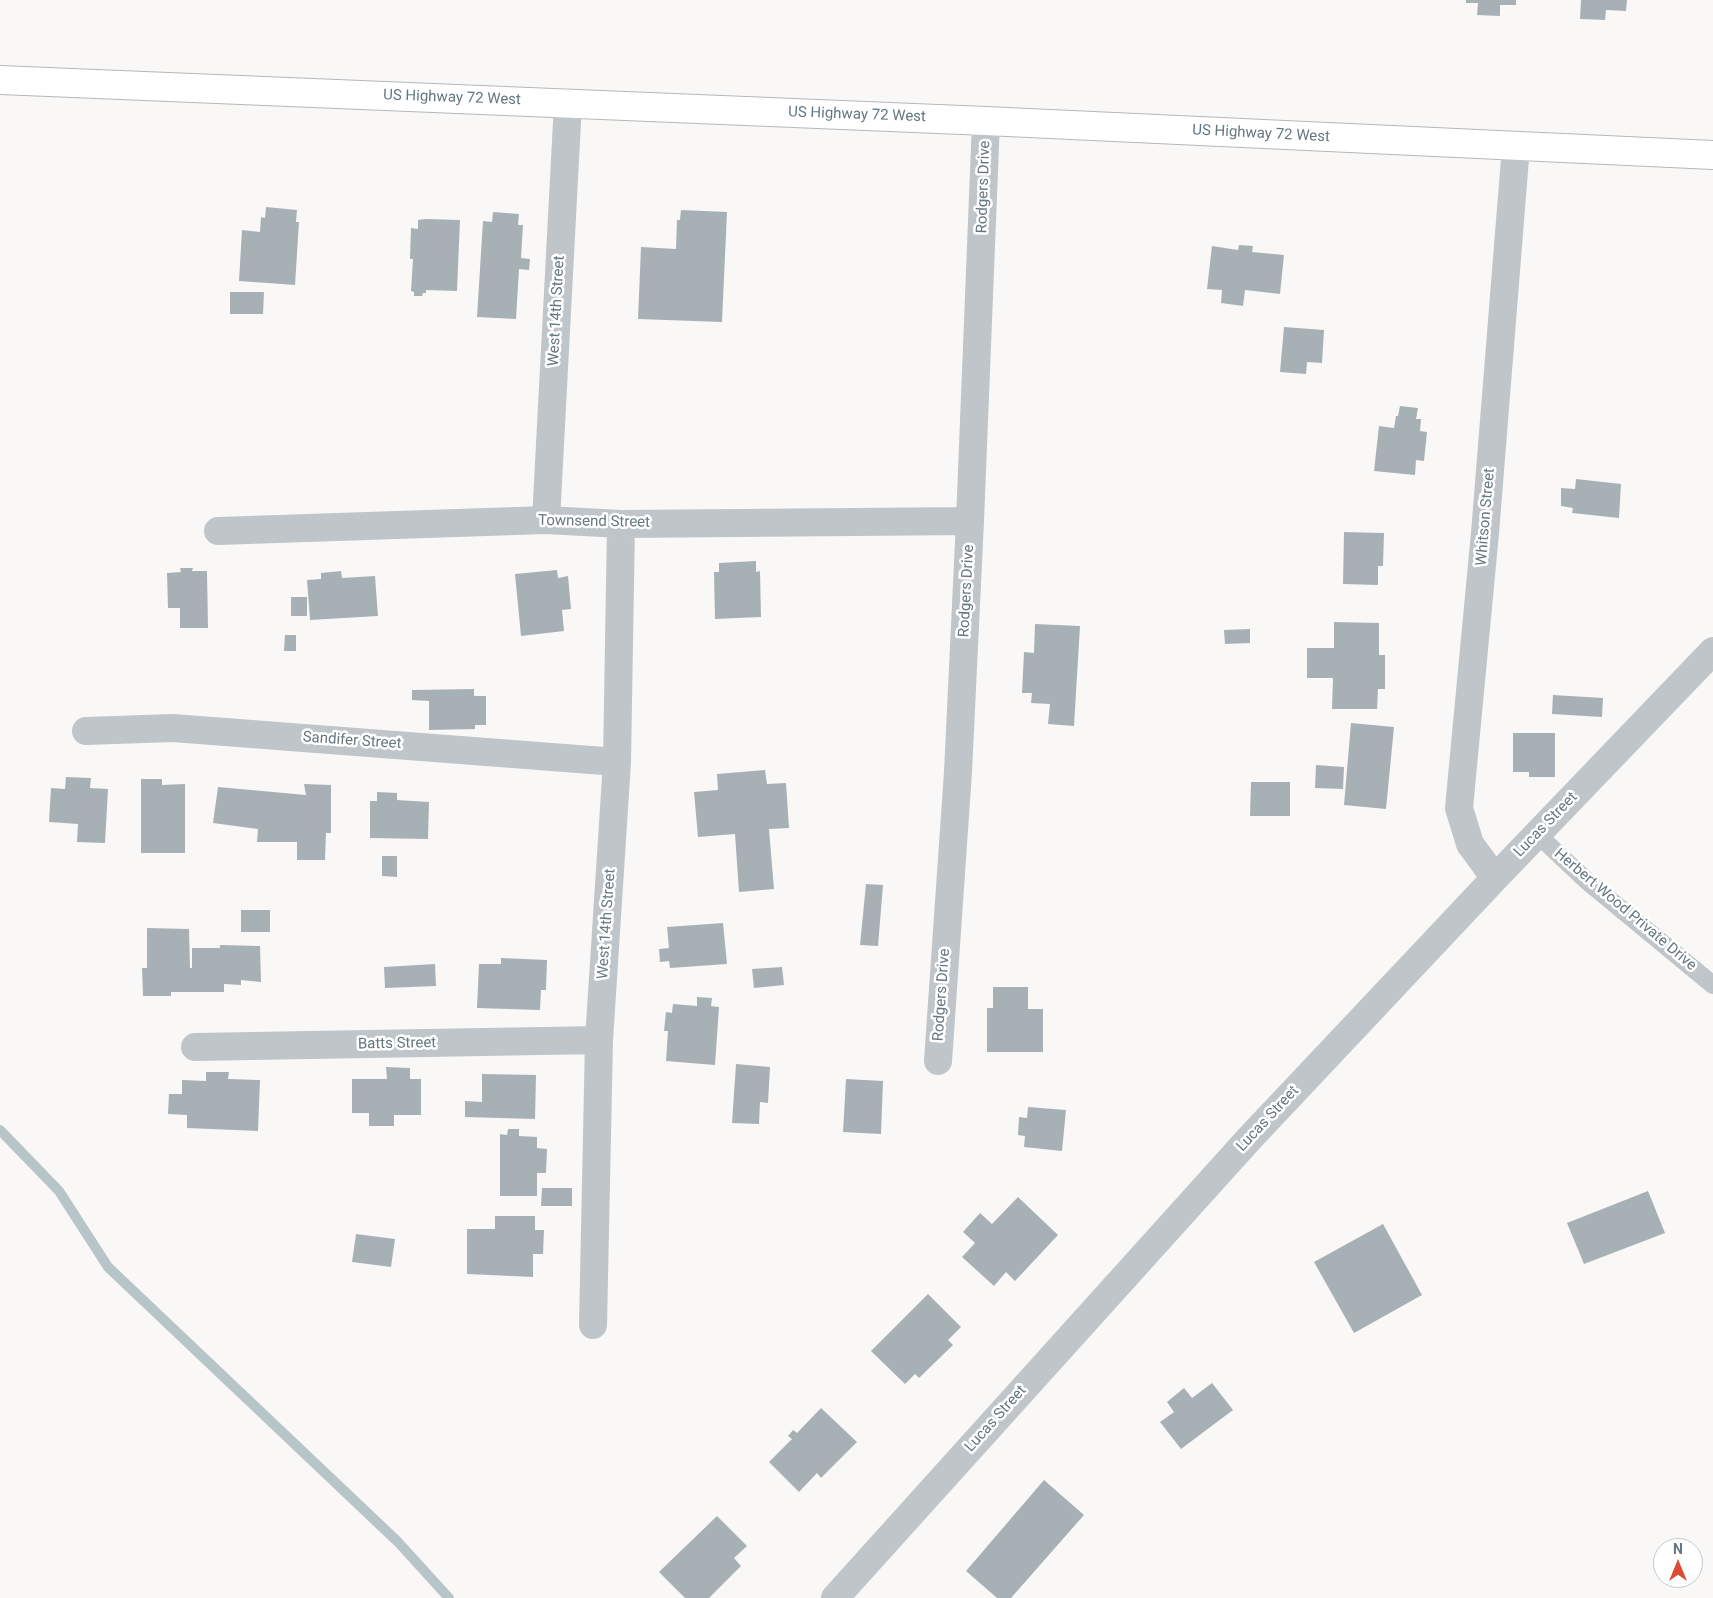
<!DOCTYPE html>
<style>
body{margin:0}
#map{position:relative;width:1713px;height:1598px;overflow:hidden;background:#f9f8f6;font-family:Roboto,sans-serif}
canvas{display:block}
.north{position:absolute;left:1653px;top:1538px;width:50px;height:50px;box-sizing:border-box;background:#fff;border:1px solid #c1c9cc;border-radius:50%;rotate:0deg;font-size:14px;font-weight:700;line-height:20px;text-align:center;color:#657780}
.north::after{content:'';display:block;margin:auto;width:18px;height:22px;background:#dc4b33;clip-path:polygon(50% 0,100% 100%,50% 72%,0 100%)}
</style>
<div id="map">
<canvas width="1713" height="1598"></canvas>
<div class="north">N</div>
</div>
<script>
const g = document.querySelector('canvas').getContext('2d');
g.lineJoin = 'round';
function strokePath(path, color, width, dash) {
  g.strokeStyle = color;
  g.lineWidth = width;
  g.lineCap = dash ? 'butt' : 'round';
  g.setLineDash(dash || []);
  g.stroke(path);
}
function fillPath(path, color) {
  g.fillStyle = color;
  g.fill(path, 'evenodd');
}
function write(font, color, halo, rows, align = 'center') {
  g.font = font + ' Roboto,sans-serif';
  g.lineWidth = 5;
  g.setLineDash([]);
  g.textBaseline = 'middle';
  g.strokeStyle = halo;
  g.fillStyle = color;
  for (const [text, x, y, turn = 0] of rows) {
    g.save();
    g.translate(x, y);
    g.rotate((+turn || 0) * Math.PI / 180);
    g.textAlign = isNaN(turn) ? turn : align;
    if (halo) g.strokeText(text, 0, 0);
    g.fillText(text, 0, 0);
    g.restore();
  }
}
strokePath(new Path2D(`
 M0,1130L59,1191L108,1267L398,1542L449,1598`), '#b8c5c8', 10);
fillPath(new Path2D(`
 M1466,0H1516V5H1500V16L1477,15L1478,3H1466Z
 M1581,0H1627L1626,11L1606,10L1605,20L1580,19Z
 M266,207L297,210L296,222H299L295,285L239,281L242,230L260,232L261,217L265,218Z
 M681,210L727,212L722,322L638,319L641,247L676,249L677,220H680Z
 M493,212L519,214L518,225H523L521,258L530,259L529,270L519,269L516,319L477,317L483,221L492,222Z
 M426,219L460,220L457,291L426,290V293H423L422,296H414V292L411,291L413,259H410L411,228L418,229V220Z
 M1239,245L1253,246L1252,252L1284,255L1280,294L1245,290L1243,306L1221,303L1222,290L1207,289L1212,246L1238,250Z
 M230,292H264L263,314H230Z
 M1284,327L1324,330L1322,363L1307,362L1306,374L1280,372Z
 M1400,406L1418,408L1416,419H1421L1420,431L1427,432L1424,461L1416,460L1415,475L1374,471L1379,426L1394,428L1396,416H1398Z
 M1576,479L1621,484L1619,518L1572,513L1573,508L1561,506V488L1575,489Z
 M1344,532L1384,533L1383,566H1378V585L1343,584Z
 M756,561V572L760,571L761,617L715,619L714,572H719V563Z
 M180,568H193L192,571H207L208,628H180V608H168L167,573L181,572Z
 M557,570L558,578L568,576L571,609L562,610L564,631L521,636L515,574Z
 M341,571L342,578L375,576L378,616L310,620L307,580L321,579V573Z
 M291,597H307V616H291Z
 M1334,622L1379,623V655H1385V689H1378L1377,709H1332L1333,678H1307V648H1334Z
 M1035,624L1080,626L1074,726L1048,724L1050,704L1031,703L1032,693H1022L1024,652L1034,653Z
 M1250,629V643L1225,644L1224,630Z
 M285,635H296V651H284Z
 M474,689V696H486V725H475V729L429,730V701L412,700V690Z
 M1553,695L1603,698L1602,717L1552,714Z
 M1351,723L1394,727L1386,809L1344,805Z
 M1513,733H1555V777H1529V772H1513Z
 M1316,765L1344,767L1343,789L1315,788Z
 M765,770L767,784L786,783L789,828L769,829L774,889L739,892L735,834L698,837L694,792L718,790L717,774Z
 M66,777L91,778L90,788L108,789L105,843L77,842L78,824L49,822L51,788L65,789Z
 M141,779H162V785L185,784V853H141Z
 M1251,782H1290V816H1250Z
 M304,784L331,785V833H326L325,860H297V842H257L258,829L213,823L218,787L306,795Z
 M377,792L397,793V800L429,802L428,839L370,838V801H377Z
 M382,856H397V877L382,876Z
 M866,884L883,885L878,946L860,945Z
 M241,910H270V932H241Z
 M723,923L727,964L670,968L669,961L660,962L659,949L669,948L667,927Z
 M147,928L189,929L190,968H192V948H220V945L260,946L261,982L241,980V985L224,984V992H171V996H143L142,968H147Z
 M501,958L547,960L546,990H541L540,1010L477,1008L479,964H501Z
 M435,964L436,986L385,988L384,967Z
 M782,967L784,985L754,988L752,969Z
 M993,987H1028V1009H1043V1052H987V1008H993Z
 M697,997L712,998L711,1006L719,1007L715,1065L666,1061L668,1031H664L666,1012L672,1013L673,1004L697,1006Z
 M736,1064L770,1067L768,1103L760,1102L759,1124L732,1123Z
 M386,1067L410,1068V1079H421V1115H394V1126H369V1113H352V1079H387Z
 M206,1072H229L228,1079L260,1080L258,1131L187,1128V1115L168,1114L169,1094H182V1080L206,1081Z
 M482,1074L536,1075L535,1119L465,1117V1101L482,1102Z
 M846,1079L883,1081L881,1134L843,1132Z
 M1028,1107L1066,1110L1062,1151L1024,1147L1025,1136L1018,1135L1019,1117L1027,1118Z
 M508,1129H519V1136L537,1137V1148L547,1149L546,1173H537V1196H500V1134L507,1135Z
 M542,1188H572V1206H541Z
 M1648,1191L1665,1233L1584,1264L1567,1223Z
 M1018,1197L1058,1235L1015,1281L1006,1272L994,1286L962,1257L975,1243L963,1232L980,1213L992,1224Z
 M495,1216H535V1230H544L543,1254H533V1277L467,1274V1229H495Z
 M1383,1224L1422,1295L1354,1333L1314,1262Z
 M356,1234L395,1239L391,1267L352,1262Z
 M928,1294L961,1327L948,1340L953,1345L919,1378L915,1374L905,1384L871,1351Z
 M1212,1383L1233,1410L1181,1449L1160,1422L1174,1412L1167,1402L1184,1388L1192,1398Z
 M821,1408L857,1442L821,1478L817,1473L799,1492L769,1462L792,1439L788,1436L793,1430L797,1433Z
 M1044,1480L1084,1515L1011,1598H997L966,1571Z
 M717,1516L747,1546L734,1558L741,1566L709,1598H685L659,1572Z`), '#a7b1b5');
const highway = new Path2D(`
 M0,80L986,121L1713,155`);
strokePath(highway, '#b3b8bb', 30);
strokePath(new Path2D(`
 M1537,834L1587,881L1713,985`), '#bfc5c8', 18);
strokePath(new Path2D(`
 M546,520L568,103
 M218,531L546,520L621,524L970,521
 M86,731L173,728L617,762
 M1495,878L1470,844L1459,808L1485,533L1516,146
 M195,1047L599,1040
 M938,1061L958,772L970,521L986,121
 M593,1325L599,1040L617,762L621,524
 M835,1598L1249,1139L1495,878L1713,651`), '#bfc5c8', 28);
strokePath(highway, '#fff', 28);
write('15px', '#657780', '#fff', [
 ["US Highway 72 West",452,98,2],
 ["US Highway 72 West",857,115,2],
 ["US Highway 72 West",1261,134,3],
 ["Rodgers Drive",984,187,-88],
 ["West 14th Street",557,311,-87],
 ["Whitson Street",1486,517,-85],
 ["Townsend Street",594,522,1],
 ["Rodgers Drive",967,591,-87],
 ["Sandifer Street",352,741,4],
 ["Lucas Street",1546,825,-46],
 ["Herbert Wood Private Drive",1625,910,40],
 ["West 14th Street",607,924,-86],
 ["Rodgers Drive",942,995,-86],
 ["Batts Street",397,1044,-1],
 ["Lucas Street",1268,1119,-47],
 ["Lucas Street",996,1419,-48]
]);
</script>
